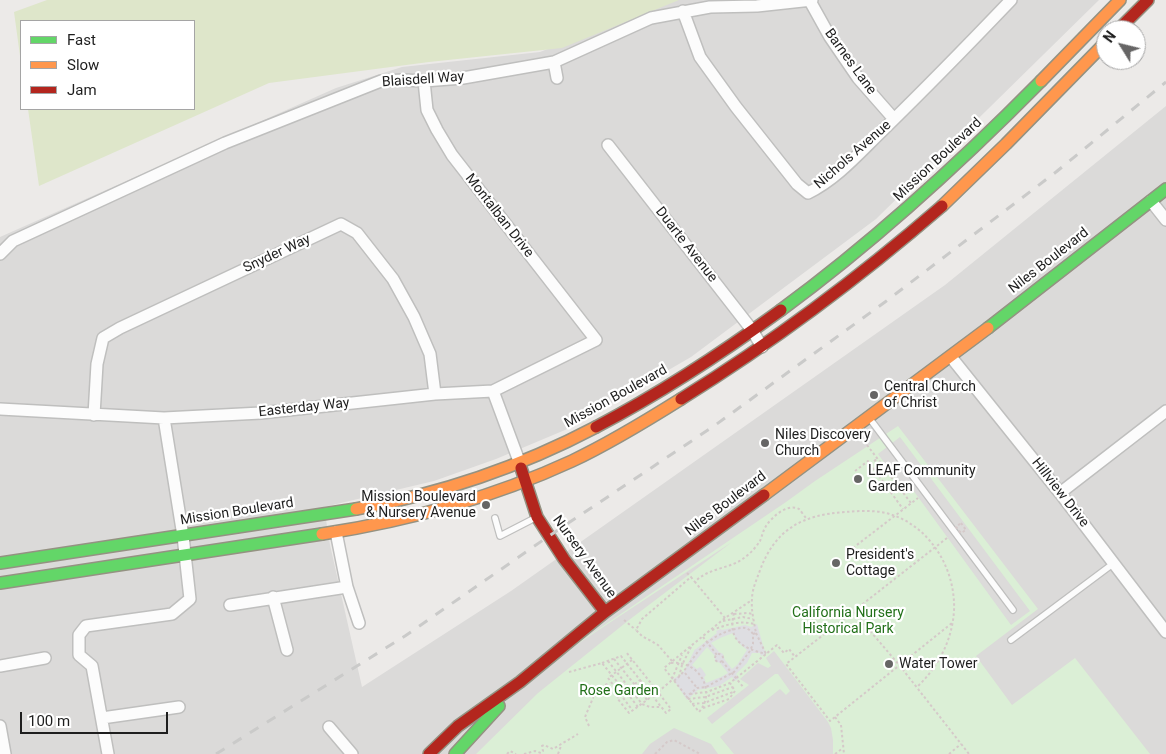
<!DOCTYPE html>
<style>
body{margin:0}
#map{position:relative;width:1166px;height:754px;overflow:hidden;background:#eceae8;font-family:Roboto,sans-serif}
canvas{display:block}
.legend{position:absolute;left:20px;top:20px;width:175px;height:90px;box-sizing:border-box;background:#fff;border:1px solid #a5a5a5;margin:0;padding:6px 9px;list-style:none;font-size:15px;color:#1e1e1e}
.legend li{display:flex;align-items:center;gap:10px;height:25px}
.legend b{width:25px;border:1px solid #a5a5a5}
.north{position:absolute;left:1096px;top:20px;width:50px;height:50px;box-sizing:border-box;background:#fff;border:1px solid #a5a5a5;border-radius:50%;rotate:306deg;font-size:14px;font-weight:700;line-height:20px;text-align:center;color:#1e1e1e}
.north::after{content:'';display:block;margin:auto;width:18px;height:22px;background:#666565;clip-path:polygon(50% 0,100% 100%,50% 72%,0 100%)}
.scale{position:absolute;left:20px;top:712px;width:148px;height:22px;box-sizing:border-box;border:2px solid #1e1e1e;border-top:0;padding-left:6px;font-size:15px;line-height:18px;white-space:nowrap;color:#1e1e1e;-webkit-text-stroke:4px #fff;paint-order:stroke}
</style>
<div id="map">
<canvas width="1166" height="754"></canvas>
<ul class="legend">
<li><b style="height:6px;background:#63d668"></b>Fast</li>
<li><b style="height:6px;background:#ff974d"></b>Slow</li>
<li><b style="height:6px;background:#b3261e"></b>Jam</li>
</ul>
<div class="north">N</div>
<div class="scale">100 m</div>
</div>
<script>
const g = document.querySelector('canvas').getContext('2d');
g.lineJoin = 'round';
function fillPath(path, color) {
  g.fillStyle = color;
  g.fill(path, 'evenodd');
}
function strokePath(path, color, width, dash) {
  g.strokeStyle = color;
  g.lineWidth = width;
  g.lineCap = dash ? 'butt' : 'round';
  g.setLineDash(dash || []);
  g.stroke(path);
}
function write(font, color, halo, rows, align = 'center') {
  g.font = font + ' Roboto,sans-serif';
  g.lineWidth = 4.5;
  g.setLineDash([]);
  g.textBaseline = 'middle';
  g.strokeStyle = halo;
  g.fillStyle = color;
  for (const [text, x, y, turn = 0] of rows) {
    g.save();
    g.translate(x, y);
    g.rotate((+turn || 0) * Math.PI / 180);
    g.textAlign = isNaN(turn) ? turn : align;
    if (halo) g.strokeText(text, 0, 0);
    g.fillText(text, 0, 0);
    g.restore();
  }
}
fillPath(new Path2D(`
 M672,0H1099L876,219L691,357L565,430L496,459L434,481L324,507L330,545L362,687L511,591L945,285L1166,106V754H0V237L336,88L402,67L540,52Z`), '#dbdad9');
fillPath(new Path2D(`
 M47,0H679L562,48L429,62L269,83L39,186L28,109H194V21H21V63L14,12Z`), '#dee6ca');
fillPath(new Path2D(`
 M898,426L1038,609L976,656L1012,705L1075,658L1150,754H718L711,744L674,728L650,744L642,754H476L538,693L629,620L732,542L544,666L786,502L815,481Z`), '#dbefd6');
fillPath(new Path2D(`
 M900,437L1030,611L1011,625L913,490L907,494L878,454Z
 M774,651L828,722L831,728L833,740V754H734L720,737L780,689L786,695L790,691L778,674H775L712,724L707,718L749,685L740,679L758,663L768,668L771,666L766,658Z`), '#dcdbda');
fillPath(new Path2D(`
 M757,624L764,649L767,653L761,656L760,653H752L747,663L736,674L739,678L735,681L732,677L719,686L698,690L687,700L673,679L683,673L695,649H696L717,633L716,631L721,629L722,630L745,625L751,627ZM733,633L738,642L747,650L737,665L732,669L725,660L723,654L719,652L711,643L720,638ZM707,647L715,656V661L720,663L728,673L721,677L706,683L704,677L706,675L702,669L700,667L697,669L692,665Z`), '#dedee2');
const lane = new Path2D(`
 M870,419L1013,610
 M495,518L500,536L535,518
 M1011,640L1114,563`);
const street = new Path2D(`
 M810,1L830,37L858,78L894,119
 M683,11L700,57L736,107L797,184L808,193C837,179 860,152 883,130C927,87 969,44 1011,0
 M554,62L557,78
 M608,145L752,330L762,347
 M1151,201L1166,220
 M0,254L13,241L225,143L381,81L404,80L424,81L463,78L554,62L651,18L710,7L757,6L812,0
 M951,357L1060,493L1166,632
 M493,391L519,461
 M0,409L164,418L261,413L435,394L493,391L596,340L452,155L437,130L427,110L424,81
 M94,415L97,364L103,338L120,328L341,224L357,233L393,279L414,317L430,354L435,394
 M1060,493L1166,411
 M336,532L347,587L359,623
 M273,597L287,650
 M230,605L347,587
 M0,666L45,658
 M102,718L179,707
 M0,726L5,754
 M329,727L352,754
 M108,754L92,666L79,655V635L86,626L172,614L190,599L183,536L164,418`);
const fast = new Path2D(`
 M781,310C875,241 959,164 1041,81
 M988,328L1166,189
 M0,563L356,509
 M0,583L322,534
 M455,754L499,706`);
const slow = new Path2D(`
 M1041,81L1120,0
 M942,206L1006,144L1106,42
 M764,495L988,328
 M356,509C441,494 520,467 596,427
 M322,534C407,521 494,497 572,461C610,443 646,421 681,399`);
const jam = new Path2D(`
 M1118,30L1148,0
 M681,399C773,342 860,277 942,206
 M596,427C661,393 722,353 781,310
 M521,468L537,517L564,559L605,612
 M429,754L458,726L520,682L605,612L764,495`);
strokePath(lane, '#bfbfbe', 8);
strokePath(street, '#bfbfbe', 14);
strokePath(fast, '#949282', 14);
strokePath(slow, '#949282', 14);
strokePath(jam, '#949282', 14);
strokePath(new Path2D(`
 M867,445L911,503
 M870,464L877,459
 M855,471L868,461L903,509
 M961,523L966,530L961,533L956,527Z
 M947,538L786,664L830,721L952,623
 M849,551L918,498
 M687,573L691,577
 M854,612L900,666L969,754
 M734,613C727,641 743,648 766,654
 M734,614L748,613L753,614
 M725,618L695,582C707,568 730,569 744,558C750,554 756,547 760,541C762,536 763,531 766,526C772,517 787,503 799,509C801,511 804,516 806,518
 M624,620L636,630
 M723,621L743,617L753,619
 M712,630C726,625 740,620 754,624
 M756,633L766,654L777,645L784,653L789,649L795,657
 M753,634L756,633C754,622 751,610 752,599C752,590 756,581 759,573C774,530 801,515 845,512C858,511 873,510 886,513C929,524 956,568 954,611C952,641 938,667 917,687
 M703,637L717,655
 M715 658a4 4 0 1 1 8 0a4 4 0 1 1-8 0Z
 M614,659L647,700
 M632,660L608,678L633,711
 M608,661L642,704L650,707H661
 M672,661L658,645L642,636L636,630L642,619L691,577L695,582
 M722,661L744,688
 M602,663L621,656L640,680L628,689
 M671,663C699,660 717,691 699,712L664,668L725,618L752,600
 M569,672L602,663L622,688
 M685,673L697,688
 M679,677L682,665L691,647
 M672,679L682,655
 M640,680L666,713L671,709L658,692L672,680
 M674,681C685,672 686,667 694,657C703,643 720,632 736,629C744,627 748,627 753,634V644L750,651L734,672L706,687L697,688L686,697
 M621.5 690a3.5 3.5 0 1 1 7 0a3.5 3.5 0 1 1-7 0Z
 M623,693L617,698L629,713L658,692L626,652
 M627,693L638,707
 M690,694L707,692L730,683
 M688,699L705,697L733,687
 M692,704L704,703L733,692
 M703,708L729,699L735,691L730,683L766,654
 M835,717L841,725L844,754
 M589,726L585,717L593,698V693H600L606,691L605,685L610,683
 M507,754L510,751L516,754
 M524,754L535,751L541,753L543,751L542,746L544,745L553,749L578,734
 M558,754L561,746
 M655,754L667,742L674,740L700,754
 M835,754L843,748
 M949,754L961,744`), '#d5c9c9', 2, [2.5, 2.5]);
strokePath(lane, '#fcfcfc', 5.5);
strokePath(street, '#fcfcfc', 11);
strokePath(fast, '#63d668', 11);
strokePath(slow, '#ff974d', 11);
strokePath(jam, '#b3261e', 11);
strokePath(new Path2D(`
 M216,754L405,636L549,536L714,426L885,302L1056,172L1166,82`), '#cacac9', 3, [10, 10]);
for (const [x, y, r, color] of [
 [874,395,5,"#666565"],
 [765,443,5,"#666565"],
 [858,479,5,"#666565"],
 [486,505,5,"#666565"],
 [836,563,5,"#666565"],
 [889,664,5,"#666565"]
]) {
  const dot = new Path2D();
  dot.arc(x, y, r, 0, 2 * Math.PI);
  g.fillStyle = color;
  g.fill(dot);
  strokePath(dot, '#fff', 2);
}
write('14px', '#1e1e1e', '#fff', [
 ["Barnes Lane",850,62,54],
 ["Blaisdell Way",423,80,-4],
 ["Nichols Avenue",853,155,-41],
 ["Mission Boulevard",938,160,-43],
 ["Montalban Drive",499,216,52],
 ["Duarte Avenue",686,245,52],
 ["Snyder Way",277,254,-25],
 ["Niles Boulevard",1049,261,-38],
 ["Mission Boulevard",616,397,-29],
 ["Easterday Way",304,408,-6],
 ["Hillview Drive",1060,493,52],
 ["Niles Boulevard",726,504,-37],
 ["Mission Boulevard",237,512,-9],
 ["Nursery Avenue",584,557,54]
]);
write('14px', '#1e1e1e', '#fff', [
 ["Central Church",884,387],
 ["of Christ",884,403],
 ["Niles Discovery",775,435],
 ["Church",775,451],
 ["LEAF Community",868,471],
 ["Garden",868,487],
 ["Mission Boulevard",476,497,"right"],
 ["& Nursery Avenue",476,513,"right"],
 ["President's",846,555],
 ["Cottage",846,571],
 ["Water Tower",899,664]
], 'left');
write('14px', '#227019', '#fff', [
 ["California Nursery",848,613],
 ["Historical Park",848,629],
 ["Rose Garden",619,691]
]);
</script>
